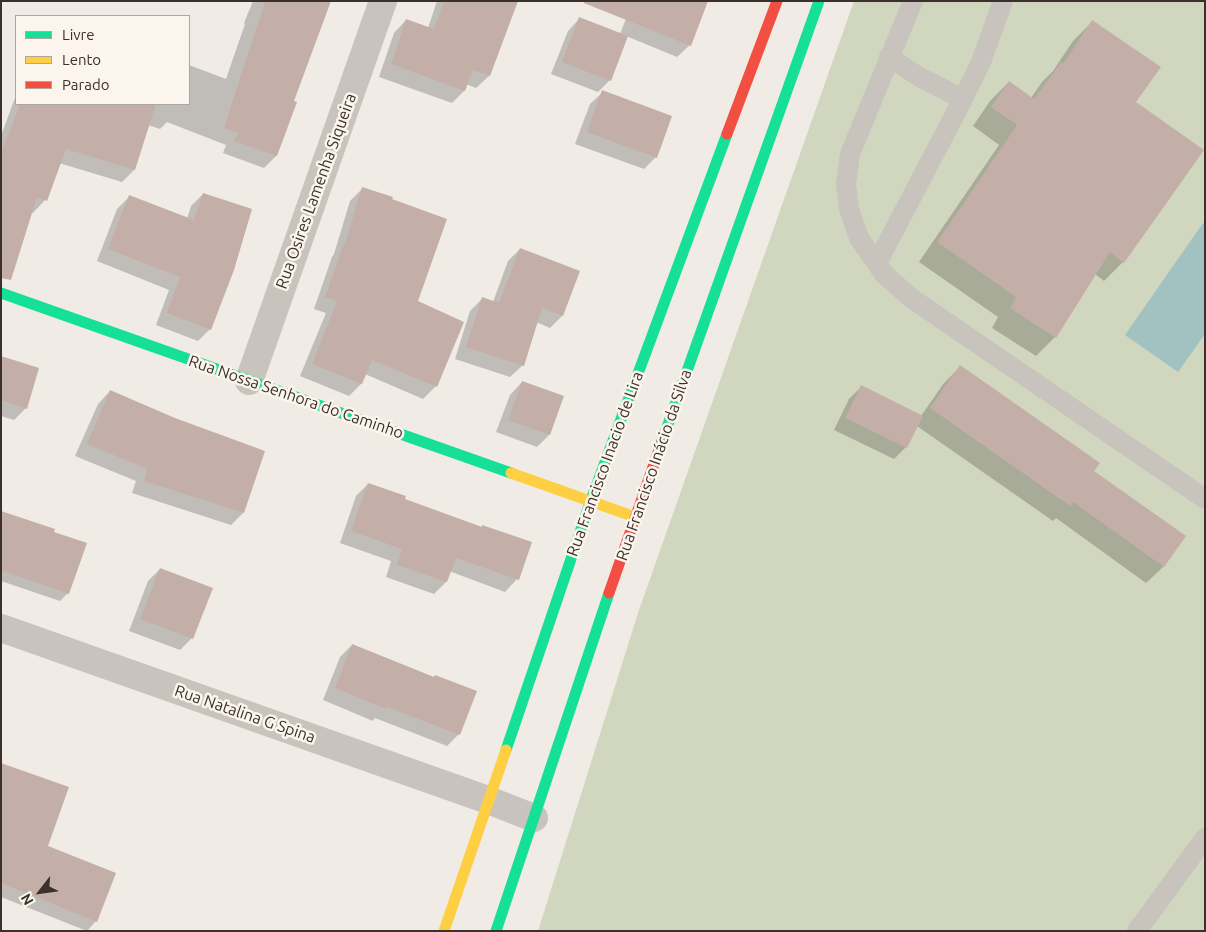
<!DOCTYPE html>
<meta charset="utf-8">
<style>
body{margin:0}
#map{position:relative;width:1206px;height:932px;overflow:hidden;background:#f0ebe5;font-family:Ubuntu,sans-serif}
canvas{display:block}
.frame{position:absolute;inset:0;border:2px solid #3b302b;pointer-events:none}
.legend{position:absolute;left:15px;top:15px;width:175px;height:90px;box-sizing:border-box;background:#fbf5ee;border:1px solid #aea6a0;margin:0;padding:6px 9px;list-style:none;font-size:15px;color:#3b302b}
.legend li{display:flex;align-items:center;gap:10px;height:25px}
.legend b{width:25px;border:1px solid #aea6a0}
.north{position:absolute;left:15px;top:867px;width:50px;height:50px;-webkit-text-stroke:4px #fbf5ee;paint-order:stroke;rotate:240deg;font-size:14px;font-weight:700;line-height:20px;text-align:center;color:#3b302b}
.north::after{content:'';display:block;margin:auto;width:18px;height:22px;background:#3b302b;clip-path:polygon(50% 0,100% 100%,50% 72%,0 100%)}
</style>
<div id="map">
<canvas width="1206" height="932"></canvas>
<div class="frame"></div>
<ul class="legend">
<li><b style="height:6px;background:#16e098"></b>Livre</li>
<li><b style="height:6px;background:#ffcf43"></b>Lento</li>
<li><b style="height:6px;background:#f24e42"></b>Parado</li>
</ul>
<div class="north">N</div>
</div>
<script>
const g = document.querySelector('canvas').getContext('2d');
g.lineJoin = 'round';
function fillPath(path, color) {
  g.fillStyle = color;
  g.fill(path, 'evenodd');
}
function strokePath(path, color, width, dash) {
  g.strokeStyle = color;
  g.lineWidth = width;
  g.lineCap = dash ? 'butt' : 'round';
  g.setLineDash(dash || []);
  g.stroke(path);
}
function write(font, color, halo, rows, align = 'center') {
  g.font = font + ' Ubuntu,sans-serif';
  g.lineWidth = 5;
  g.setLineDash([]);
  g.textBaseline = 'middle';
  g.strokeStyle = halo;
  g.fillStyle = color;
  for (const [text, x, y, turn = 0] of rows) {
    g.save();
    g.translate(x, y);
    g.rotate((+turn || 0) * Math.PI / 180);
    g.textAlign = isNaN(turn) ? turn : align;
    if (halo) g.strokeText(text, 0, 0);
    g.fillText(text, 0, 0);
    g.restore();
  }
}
fillPath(new Path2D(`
 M854,1H1205V931H538L639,610Z`), '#d1d6bf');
fillPath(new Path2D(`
 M1203,223L1205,224V334L1178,372L1125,335Z`), '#a1c2c1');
fillPath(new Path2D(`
 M253,1H330L293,101L295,102L276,156L264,168L223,153L226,145L167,122L160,129L148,125L134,170L122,182L59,163L45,200L33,213L31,212L1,276V136L16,95V104H189V65L226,79L245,24L244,23Z
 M437,1H517L489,76L476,88L466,84L464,91L452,103L379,77L394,33L406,20L428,28Z
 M633,1L690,45L677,57L626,36L610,80L598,92L551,74L568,31L580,18L620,34Z
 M1092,22L1135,102L1123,262L1104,281L1095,274L1055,337L1036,356L992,328L998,317L919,262L999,145L973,126L990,101L1009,82L1031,98L1042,82L1053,71L1073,41Z
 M603,92L656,157L644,169L575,144L590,104Z
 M362,189L416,302L462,322L435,387L423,399L365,374L361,384L349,396L300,376L326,313L314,309L332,257L334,254L350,201Z
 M203,194L210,329L198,341L156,325L169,290L97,261L117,209L130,196L187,219L191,206Z
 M520,249L579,272L562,316L550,328L536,322L523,365L510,377L455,359L470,311L482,299L493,302L508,261Z
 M1,357L26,408L14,420L1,416Z
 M960,367L1092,472L1184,536L1163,567L1146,583L1056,518L1053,521L917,426L906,447L894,459L834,430L849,399L861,387L921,416L944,383Z
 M522,382L562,397L549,435L537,447L496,432L510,395Z
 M110,391L243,513L231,525L132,493L136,481L75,456L98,404Z
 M368,484L404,500L517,579L505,592L449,571L446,582L434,594L386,577L391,561L340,543L356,496Z
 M1,513L68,593L60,601L1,581Z
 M160,569L192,638L180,650L129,631L148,581Z
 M352,645L459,734L447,746L375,718L373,721L323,700L340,657Z
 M1,764L46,847L96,921L87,931L1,897Z`), '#0003');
fillPath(new Path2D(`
 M265,1H331L294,101L297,102L277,156L234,141L238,133L224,128Z
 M444,1H518L490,76L473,70L465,91L391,64L406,19L434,29Z
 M584,1H708L691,46L584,3Z
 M579,17L628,36L611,81L562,62Z
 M1092,20L1161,67L1136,102L1204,150L1124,263L1110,252L1056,338L1010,308L1016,297L937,242L1017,125L991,107L1009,81L1034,99L1061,62L1063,64Z
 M602,90L672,116L657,158L587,132Z
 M20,104H156L135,170L66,149L47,201L37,197L11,280L1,278V154Z
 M362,187L393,197L392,199L447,219L418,301L464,322L437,387L372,360L362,384L312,364L337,301L325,297L344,243L345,244Z
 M203,193L252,209L234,270L211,330L167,313L180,277L108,249L129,195L194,220Z
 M520,248L580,271L563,316L542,308L524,366L466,347L482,297L499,303Z
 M1,356L39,368L27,409L1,400Z
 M960,365L1100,463L1094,471L1186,536L1164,567L1073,502L1070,506L930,408Z
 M522,381L564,396L550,435L508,420Z
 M861,385L923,416L907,448L845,418Z
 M110,390L175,418L265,451L244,513L144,481L147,469L87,444Z
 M368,483L406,496L405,499L482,527V525L532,542L519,580L456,558L447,582L397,565L402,549L351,531Z
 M1,511L55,529L54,532L87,543L69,594L1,570Z
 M160,568L213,588L193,639L140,619Z
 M352,644L434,677L435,675L477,691L460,735L387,707L386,709L335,688Z
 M1,763L69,787L48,846L116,873L97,922L1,883Z`), '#c3afa7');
strokePath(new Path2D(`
 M913,1L850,154L846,184L849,209L859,238L884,274L911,298L1205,499
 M889,57L918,76L963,99L981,62L1003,1
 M877,263L963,99
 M1137,931L1205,838`), '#c9c3be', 20);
strokePath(new Path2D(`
 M249,381L383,1
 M1,628L488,800L534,818`), '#c9c3be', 28);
strokePath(new Path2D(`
 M1,293L511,473
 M661,444L819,1
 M506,750L591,500L727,134
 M496,931L609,593`), '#16e098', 11);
strokePath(new Path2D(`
 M511,473L635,517
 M444,931L506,750`), '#ffcf43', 11);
strokePath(new Path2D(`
 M727,134L777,1
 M609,593L661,444`), '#f24e42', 11);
write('16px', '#3b302b', '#fbf5ee', [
 ["Rua Osires Lamenha Siqueira",316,191,-70],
 ["Rua Nossa Senhora do Caminho",296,397,19],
 ["Rua Francisco Inacio de Lira",605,464,-70],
 ["Rua Francisco Inácio da Silva",654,465,-71],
 ["Rua Natalina G Spina",245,714,19]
]);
</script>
